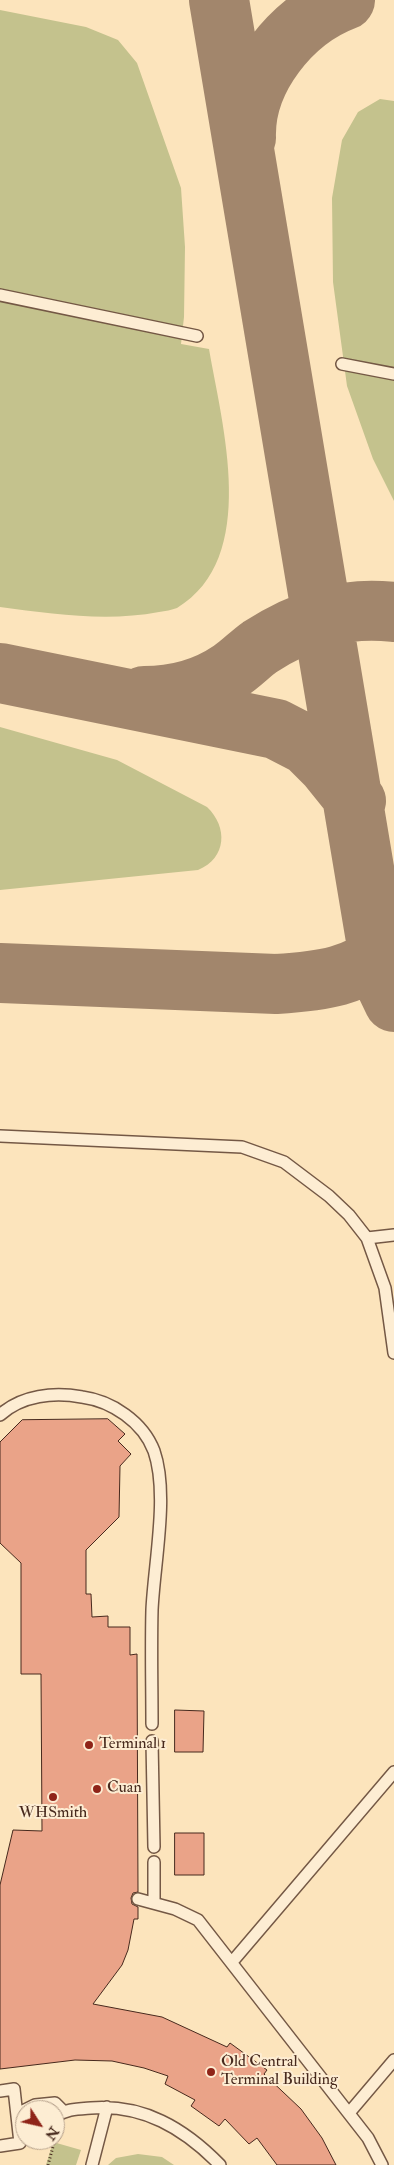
<!DOCTYPE html>
<style>
body{margin:0}
#map{position:relative;width:394px;height:2165px;overflow:hidden;background:#fce4bc;font-family:"IM FELL Double Pica",serif}
canvas{display:block}
.north{position:absolute;left:15px;top:2100px;width:50px;height:50px;box-sizing:border-box;background:#fdedd3;border:1px solid #b49f8a;border-radius:50%;rotate:125deg;font-size:14px;font-weight:700;line-height:20px;text-align:center;color:#47291d}
.north::after{content:'';display:block;margin:auto;width:18px;height:22px;background:#8f2418;clip-path:polygon(50% 0,100% 100%,50% 72%,0 100%)}
</style>
<div id="map">
<canvas width="394" height="2165"></canvas>
<div class="north">N</div>
</div>
<script>
const g = document.querySelector('canvas').getContext('2d');
g.lineJoin = 'round';
function fillPath(path, color) {
  g.fillStyle = color;
  g.fill(path, 'evenodd');
}
function strokePath(path, color, width, dash) {
  g.strokeStyle = color;
  g.lineWidth = width;
  g.lineCap = dash ? 'butt' : 'round';
  g.setLineDash(dash || []);
  g.stroke(path);
}
function write(font, color, halo, rows, align = 'center') {
  g.font = font + ' "IM FELL Double Pica",serif';
  g.lineWidth = 4;
  g.setLineDash([]);
  g.textBaseline = 'middle';
  g.strokeStyle = halo;
  g.fillStyle = color;
  for (const [text, x, y, turn = 0] of rows) {
    g.save();
    g.translate(x, y);
    g.rotate((+turn || 0) * Math.PI / 180);
    g.textAlign = isNaN(turn) ? turn : align;
    if (halo) g.strokeText(text, 0, 0);
    g.fillText(text, 0, 0);
    g.restore();
  }
}
fillPath(new Path2D(`
 M0,10L86,27L118,40L137,63L181,188L185,247L184,317L181,344L209,349C222,425 260,558 177,608C172,610 165,611 159,612C107,622 52,614 0,607Z
 M380,99L394,101V501L373,459L347,386L333,282L332,198L342,140L358,112Z
 M0,727L117,760L207,807C228,827 227,858 198,870L0,890Z
 M53,2142L81,2150L76,2165H46Z
 M138,2154L162,2157L174,2165H108L116,2158Z`), '#c4c28d');
strokePath(new Path2D(`
 M219,0L379,958L383,979L394,1002
 M246,138C244,79 292,20 345,0
 M0,673L276,729L307,745L327,765L356,801
 M144,696C174,696 205,688 230,671C241,664 250,654 260,647C302,620 344,606 394,612
 M0,973L276,984C325,981 353,977 394,947`), '#a2866c', 60);
const building = new Path2D(`
 M108,1419L125,1434L118,1441L131,1454L120,1466L119,1517L86,1550V1594H91L92,1617L108,1616V1627H130V1655L137,1654L138,1892L133,1893L131,1898L132,1904L138,1907V1919H134L128,1950L122,1965L93,2004L162,2017L227,2047L230,2043L267,2070L264,2074L301,2109L322,2138L336,2165H277L257,2138L249,2144L225,2119L219,2126L191,2106L195,2100L165,2084L168,2076L144,2068L112,2061L75,2060L0,2069V1885L13,1830L42,1831L41,1674H21V1563L0,1543V1442L22,1420Z
 M175,1710L204,1711L203,1752H175Z
 M175,1833H204V1875H175Z`);
fillPath(building, '#eaa388');
strokePath(building, '#47291d', 1);
const service = new Path2D(`
 M0,295L197,336
 M342,364L394,374
 M0,1136L242,1147L284,1162L329,1196L349,1215L367,1238L385,1288L394,1353
 M367,1238L394,1235
 M0,1415C22,1395 54,1392 82,1397C112,1401 143,1422 154,1451C169,1494 154,1564 152,1610C151,1648 152,1686 152,1724
 M152,1741L154,1847
 M154,1862V1902
 M138,1899L175,1909L198,1920L368,2138L382,2165
 M232,1962L394,1772
 M0,2091L14,2089L20,2143L0,2146
 M349,2113L394,2060
 M22,2115L17,2114L35,2105L55,2103L62,2110
 M55,2117C66,2109 77,2109 91,2108C143,2104 184,2128 220,2165
 M92,2165L107,2107`);
strokePath(service, '#745845', 14);
strokePath(new Path2D(`
 M48,2165L57,2132`), '#47291d', 3, [1, 2.5]);
strokePath(service, '#fdedd3', 11);
for (const [x, y, r, color] of [
 [89,1745,5,"#8f2418"],
 [97,1789,5,"#8f2418"],
 [53,1797,5,"#8f2418"],
 [211,2072,5,"#8f2418"]
]) {
  const dot = new Path2D();
  dot.arc(x, y, r, 0, 2 * Math.PI);
  g.fillStyle = color;
  g.fill(dot);
  strokePath(dot, '#fdedd3', 2);
}
write('16px', '#47291d', '#fdedd3', [
 ["Terminal 1",99,1745],
 ["Cuan",107,1789],
 ["WHSmith",53,1814,"center"],
 ["Old Central",221,2063],
 ["Terminal Building",221,2081]
], 'left');
</script>
